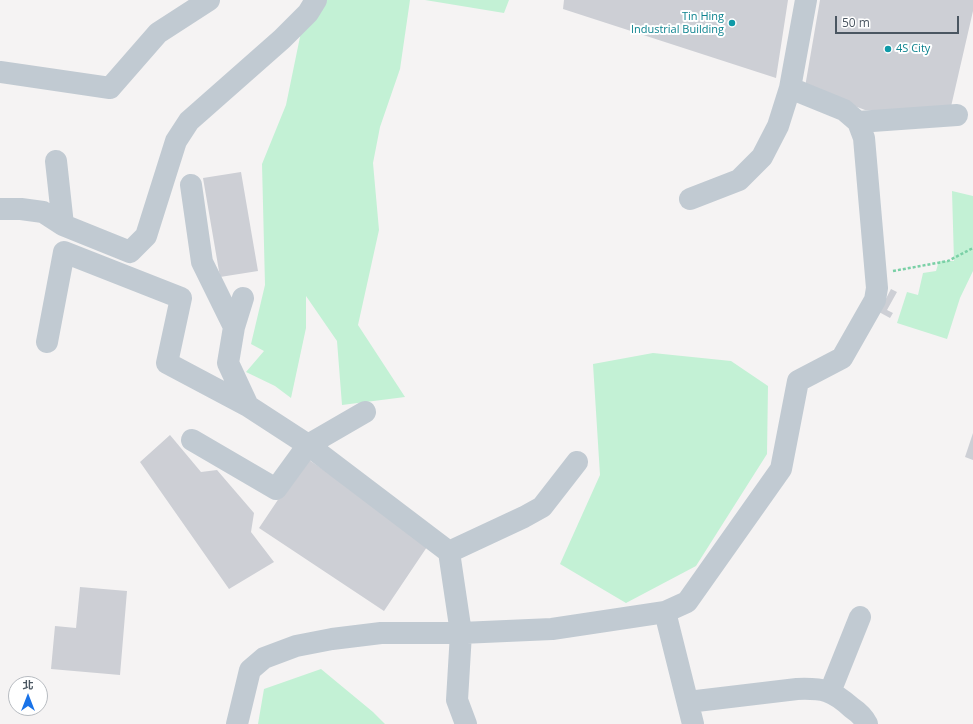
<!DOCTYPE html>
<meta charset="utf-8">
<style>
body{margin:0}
#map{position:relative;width:973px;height:724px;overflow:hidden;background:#f5f3f3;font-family:"Open Sans","Noto Sans TC",sans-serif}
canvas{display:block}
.north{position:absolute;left:8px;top:676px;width:40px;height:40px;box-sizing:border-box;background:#fff;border:1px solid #b7bbc0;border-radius:50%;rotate:0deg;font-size:11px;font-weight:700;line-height:16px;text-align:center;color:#4a5661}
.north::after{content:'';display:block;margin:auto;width:14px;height:18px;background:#1a73e8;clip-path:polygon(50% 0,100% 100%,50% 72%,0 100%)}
.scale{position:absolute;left:835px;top:16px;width:124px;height:18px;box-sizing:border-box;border:2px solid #4a5661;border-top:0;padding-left:5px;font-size:12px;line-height:14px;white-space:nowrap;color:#4a5661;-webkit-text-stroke:3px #fff;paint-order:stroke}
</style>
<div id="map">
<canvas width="973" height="724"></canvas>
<div class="north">北</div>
<div class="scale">50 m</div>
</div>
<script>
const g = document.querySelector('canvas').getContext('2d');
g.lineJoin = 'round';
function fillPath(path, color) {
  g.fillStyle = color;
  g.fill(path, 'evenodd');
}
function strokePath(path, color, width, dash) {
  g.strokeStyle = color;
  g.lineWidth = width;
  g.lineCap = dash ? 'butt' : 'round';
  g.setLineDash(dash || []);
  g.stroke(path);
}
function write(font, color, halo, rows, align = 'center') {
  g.font = font + ' "Open Sans",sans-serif';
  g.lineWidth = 4;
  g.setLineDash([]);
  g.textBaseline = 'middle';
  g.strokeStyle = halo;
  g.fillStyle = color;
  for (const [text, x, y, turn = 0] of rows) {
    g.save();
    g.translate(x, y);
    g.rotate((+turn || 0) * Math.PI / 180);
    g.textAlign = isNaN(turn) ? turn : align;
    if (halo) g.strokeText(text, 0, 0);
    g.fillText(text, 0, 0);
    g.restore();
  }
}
fillPath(new Path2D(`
 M324,0H410L400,69L380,127L373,163L379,230L358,325L405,397L342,405L337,341L306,296V328L291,398L275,386L246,372L264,351L251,344L265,285L262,164L286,105L301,32Z
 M425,0H509L504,13Z
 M952,191L973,196V271L960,298L947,339L897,323L907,292L918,295L923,273L936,271L939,261H954Z
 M653,353L731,361L768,386L767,454L696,566L626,603L560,564L600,475L593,364Z
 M321,669L373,712L385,724H258L264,689Z`), '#c3f1d5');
fillPath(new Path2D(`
 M564,0H788L776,78L563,9Z
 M820,0H973V11L950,111L865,110L805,87Z
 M241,172L258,271L220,277L203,178Z
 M891,289L897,292L887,310L893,313L890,318L879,312Z
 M973,433V460L965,457Z
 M170,435L201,472L217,470L254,513L251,532L274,562L229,589L140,462Z
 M306,458L431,541L384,611L259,528Z
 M80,587L127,591L120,675L51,669L55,626L76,628Z`), '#cdcfd5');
strokePath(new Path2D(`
 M893,271L948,261L973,248`), '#7ad0a6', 2.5, [3, 2]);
strokePath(new Path2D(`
 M0,72L110,88L158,33L209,0
 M858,122L957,115
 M56,161L63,225L130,252L146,236L176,141L189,121L282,39L308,13L316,0
 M191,185L202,262L234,327
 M690,199L739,180L762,157L778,126L790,88L806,0
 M0,209H21L43,212L63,225
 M243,298L234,327L228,363L248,406L308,445L449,552L461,633L457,700L466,724
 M47,342L64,252L181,298L167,363L248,406
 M192,440L276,489L308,445L365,412
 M449,552L524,517L542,507L577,462
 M665,612L693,724
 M830,692L860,617
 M688,702L797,689C823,688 832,690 852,708C858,712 864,718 867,724
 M237,724L250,670L264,658L296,646L332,639L381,633H461L552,629L665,612L687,602L781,469L798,381L842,358L875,300L877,288L864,138L858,122L844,110L790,88`), '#c1cad2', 22);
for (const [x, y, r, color] of [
 [732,23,4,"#0f9aa8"],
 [888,49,4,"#0f9aa8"]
]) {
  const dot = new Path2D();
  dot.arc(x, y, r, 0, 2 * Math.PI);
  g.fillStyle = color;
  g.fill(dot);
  strokePath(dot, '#fff', 1.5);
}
write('11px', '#0d838f', '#fff', [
 ["Tin Hing",724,17],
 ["Industrial Building",724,30],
 ["4S City",896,49,"left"]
], 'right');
</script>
